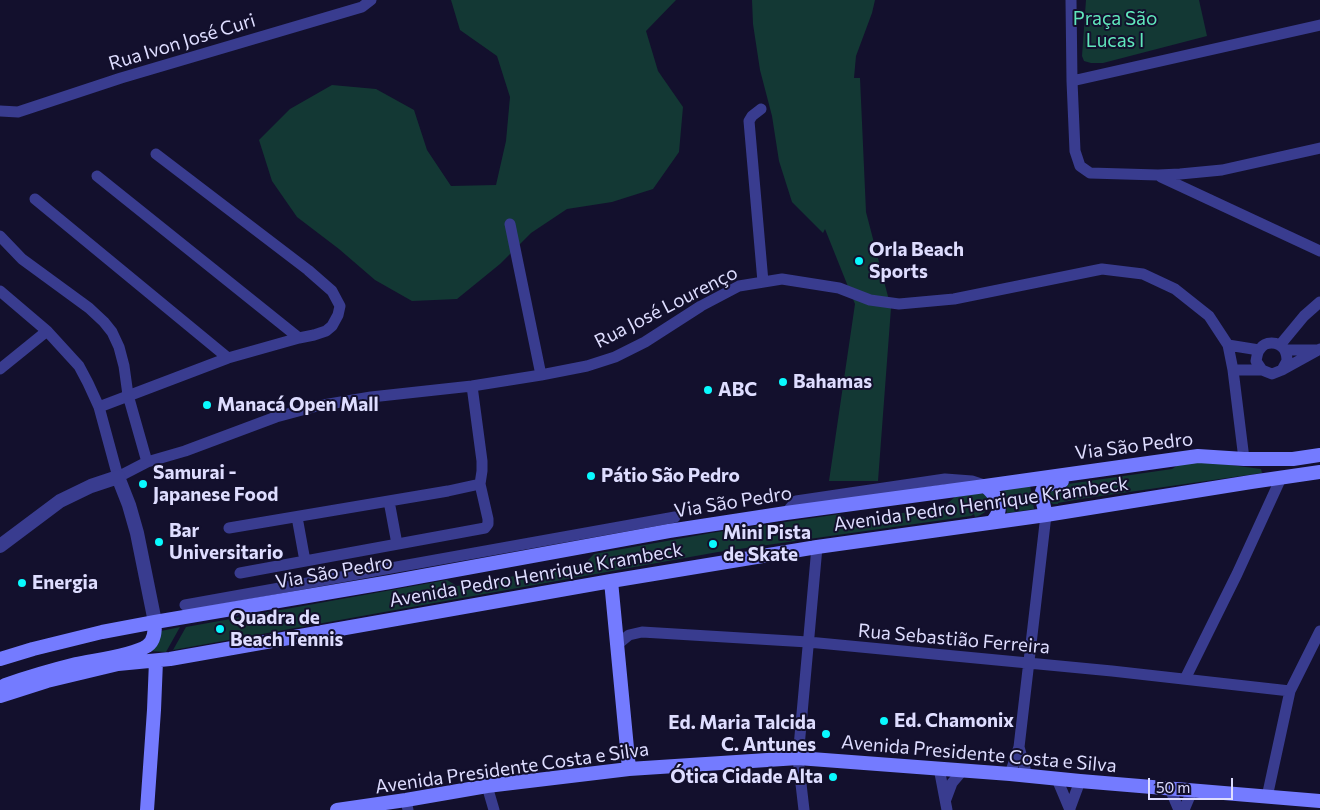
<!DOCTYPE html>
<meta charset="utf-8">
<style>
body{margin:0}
#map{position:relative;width:1320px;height:810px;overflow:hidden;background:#13102d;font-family:Commissioner,sans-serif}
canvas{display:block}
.scale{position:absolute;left:1148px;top:778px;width:85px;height:22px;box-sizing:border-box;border:2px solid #deddff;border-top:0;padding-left:6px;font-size:15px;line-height:18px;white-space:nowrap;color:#deddff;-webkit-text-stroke:4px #13102d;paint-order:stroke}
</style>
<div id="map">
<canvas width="1320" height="810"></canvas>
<div class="scale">50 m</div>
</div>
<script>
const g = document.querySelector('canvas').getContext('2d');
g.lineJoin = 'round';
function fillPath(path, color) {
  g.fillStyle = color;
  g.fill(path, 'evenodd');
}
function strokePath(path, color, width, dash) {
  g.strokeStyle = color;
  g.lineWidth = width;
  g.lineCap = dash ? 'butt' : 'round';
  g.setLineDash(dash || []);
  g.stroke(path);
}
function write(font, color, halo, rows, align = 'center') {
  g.font = font + ' Commissioner,sans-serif';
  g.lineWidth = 4;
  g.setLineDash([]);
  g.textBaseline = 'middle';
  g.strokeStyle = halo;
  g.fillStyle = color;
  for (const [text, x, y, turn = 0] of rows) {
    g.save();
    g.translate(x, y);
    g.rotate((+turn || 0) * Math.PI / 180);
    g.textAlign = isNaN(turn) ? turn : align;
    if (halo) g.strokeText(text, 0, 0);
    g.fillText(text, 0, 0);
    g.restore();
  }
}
fillPath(new Path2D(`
 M451,0H676L646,31L658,71L683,107L679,152L653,189L612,202L567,209L531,233L500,264L457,299L412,301L375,280L339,249L297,217L272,181L259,140L290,109L332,85L376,89L414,110L427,150L451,186L496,185L506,141L510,97L497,56L460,30Z
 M752,0H875L872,13L856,56L854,78H860L866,212L891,308L878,481H829L855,304L825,229L823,233L792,202L779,161L772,116L760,70L753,24Z
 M1086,0H1199L1207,36L1103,63H1091L1084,61L1082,56Z
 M1193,463H1215L1261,469L1262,473L1080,499L1058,503V504H1053L1048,501L1047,495L1054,486L1172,469L1178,465Z
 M1030,485L1034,509L1007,513L1003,490Z
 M980,493C998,498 989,514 975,517L974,514L971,516L718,552L173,650L186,627L447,580L457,586L584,564L594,554L711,533L840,514L848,521L943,507L955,497Z
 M180,627L166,652L149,651L161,631Z`), '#133834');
strokePath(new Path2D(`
 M1071,0L1072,81L1075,151L1080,166L1090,173L1158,175L1180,174L1222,170L1320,148
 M1072,81L1320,25
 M761,109L752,116L749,121L763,282
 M0,111L18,112L121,78L362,7L371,0
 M97,176L299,338
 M1161,177L1320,251
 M35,199L228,358
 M510,224L541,375
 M0,236L22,259L89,308L104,322L112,332L119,347L124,366L128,395L147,462
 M0,291L47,331L79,366L88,383L99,407L118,477L147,462L185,451L276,417L317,406L371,397L472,386L541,375L587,366L615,357L645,342L701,306L739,286L782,279L839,288L870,300L899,304L954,299L1102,269L1143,274L1175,289L1209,316L1228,345L1259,350
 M1228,345L1233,370
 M1280,345L1304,316L1320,302
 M1285,350H1317
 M0,369L47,331
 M1282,370L1287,361C1287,357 1286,352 1284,349C1278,341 1265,341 1260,349C1257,352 1257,357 1256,361L1262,370L1272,374L1282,370L1320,349
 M99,407L228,358L299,338L314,335L326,331L332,326L338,315L340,306L332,291L308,270L156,154
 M1244,459L1233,370H1262
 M389,501L397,544
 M786,513L796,501L945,479L972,481L984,485
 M297,517L305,561
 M229,528L448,491L480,484L482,471V461L472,386
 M240,573L485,528L488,524V519L480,484
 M185,605L675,517
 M618,644L629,635L642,632L808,642L1112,671L1290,691
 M1185,679L1237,574L1281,478
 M1019,747L1027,776
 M939,768L947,810
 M1010,774L1019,747L1046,515
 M1057,779L1070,810
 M487,786L494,810
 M1170,789L1179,810
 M1267,797L1290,691L1320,631
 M946,799L952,783L963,770
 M406,800L408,810
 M1070,808L1080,781
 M804,810L798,758L817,547
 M1184,810L1192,791`), '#393c8f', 11);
strokePath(new Path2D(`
 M0,546L60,501L91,486L118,477L129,505L137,533L155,622`), '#393c8f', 14);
strokePath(new Path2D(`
 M985,486C998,497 1005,508 992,522
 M1046,515C1041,493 1035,486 1062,481
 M611,581L629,769
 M0,659L33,649L102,632L155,622L390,582L669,531L786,513L985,486L1198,456L1244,459H1293L1320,455
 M5,685C28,677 52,670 76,664C94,660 132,656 147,646C155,641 155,630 155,622
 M0,696L47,681L118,664L170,659L611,581L817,547L1046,515L1251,482L1320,472
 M147,810L154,710L156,661
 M337,810L406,800L487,786L629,769L798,758L1010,774L1080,781L1320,801`), '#747bff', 14);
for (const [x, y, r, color] of [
 [859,261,5,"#09faff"],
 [783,382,5,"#09faff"],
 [708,390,5,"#09faff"],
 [207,405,5,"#09faff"],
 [591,476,5,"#09faff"],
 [143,484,5,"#09faff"],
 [159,542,5,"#09faff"],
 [713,544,5,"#09faff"],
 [22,583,5,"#09faff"],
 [220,629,5,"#09faff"],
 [884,721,5,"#09faff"],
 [826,734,5,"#09faff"],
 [833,777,5,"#09faff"]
]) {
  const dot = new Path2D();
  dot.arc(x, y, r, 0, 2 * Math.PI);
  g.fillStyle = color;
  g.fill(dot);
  strokePath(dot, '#13102d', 2);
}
write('19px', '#60e7bb', '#13102d', [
 ["Praça São",1115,19],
 ["Lucas I",1115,41]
]);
write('19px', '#deddff', '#13102d', [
 ["Rua Ivon José Curi",182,42,-17],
 ["Rua José Lourenço",666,307,-27],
 ["Via São Pedro",1134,446,-7],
 ["Via São Pedro",733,502,-9],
 ["Avenida Pedro Henrique Krambeck",981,504,-8],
 ["Via São Pedro",334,572,-10],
 ["Avenida Pedro Henrique Krambeck",536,575,-10],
 ["Rua Sebastião Ferreira",954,639,5],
 ["Avenida Presidente Costa e Silva",979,754,5],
 ["Avenida Presidente Costa e Silva",512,768,-8]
]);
write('bold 19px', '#deddff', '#13102d', [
 ["Orla Beach",869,250],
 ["Sports",869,272],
 ["Bahamas",793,382],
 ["ABC",718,390],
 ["Manacá Open Mall",217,405],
 ["Samurai -",153,473],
 ["Japanese Food",153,495],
 ["Pátio São Pedro",601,476],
 ["Bar",169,531],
 ["Universitario",169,553],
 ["Mini Pista",723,533],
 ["de Skate",723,555],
 ["Energia",32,583],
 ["Quadra de",230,618],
 ["Beach Tennis",230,640],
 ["Ed. Chamonix",894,721],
 ["Ed. Maria Talcida",816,723,"right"],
 ["C. Antunes",816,745,"right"],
 ["Ótica Cidade Alta",823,777,"right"]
], 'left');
</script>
